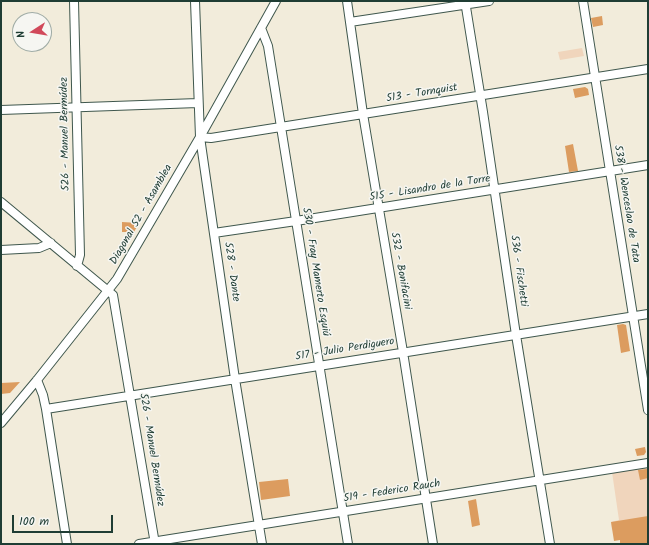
<!DOCTYPE html>
<meta charset="utf-8">
<style>
body{margin:0}
#map{position:relative;width:649px;height:545px;overflow:hidden;background:#f2ecdb;font-family:Kalam,sans-serif}
canvas{display:block}
.frame{position:absolute;inset:0;border:2px solid #1f3d34;pointer-events:none}
.north{position:absolute;left:12px;top:12px;width:40px;height:40px;box-sizing:border-box;background:#f6f6f2;border:1px solid #a0aca6;border-radius:50%;rotate:258deg;font-size:11px;font-weight:700;line-height:16px;text-align:center;color:#1f3d34}
.north::after{content:'';display:block;margin:auto;width:14px;height:18px;background:#d1495b;clip-path:polygon(50% 0,100% 100%,50% 72%,0 100%)}
.scale{position:absolute;left:12px;top:515px;width:101px;height:18px;box-sizing:border-box;border:2px solid #1f3d34;border-top:0;padding-left:5px;font-size:12px;line-height:14px;white-space:nowrap;color:#1f3d34;-webkit-text-stroke:3px #f6f6f2;paint-order:stroke}
</style>
<div id="map">
<canvas width="649" height="545"></canvas>
<div class="frame"></div>
<div class="north">N</div>
<div class="scale">100 m</div>
</div>
<script>
const g = document.querySelector('canvas').getContext('2d');
g.lineJoin = 'round';
function fillPath(path, color) {
  g.fillStyle = color;
  g.fill(path, 'evenodd');
}
function strokePath(path, color, width, dash) {
  g.strokeStyle = color;
  g.lineWidth = width;
  g.lineCap = dash ? 'butt' : 'round';
  g.setLineDash(dash || []);
  g.stroke(path);
}
function write(font, color, halo, rows, align = 'center') {
  g.font = font + ' Kalam,sans-serif';
  g.lineWidth = 3;
  g.setLineDash([]);
  g.textBaseline = 'middle';
  g.strokeStyle = halo;
  g.fillStyle = color;
  for (const [text, x, y, turn = 0] of rows) {
    g.save();
    g.translate(x, y);
    g.rotate((+turn || 0) * Math.PI / 180);
    g.textAlign = isNaN(turn) ? turn : align;
    if (halo) g.strokeText(text, 0, 0);
    g.fillText(text, 0, 0);
    g.restore();
  }
}
fillPath(new Path2D(`
 M582,48L584,56L560,60L558,52Z
 M648,466V544L612,530L611,522L619,520L612,472Z`), '#f0d5bc');
fillPath(new Path2D(`
 M602,16L603,25L593,27L591,18Z
 M585,87L588,89L589,95L575,98L573,89Z
 M573,144L578,171L569,172L565,146Z
 M122,222L139,223L134,232H122Z
 M623,324L626,325L630,351L621,353L617,325Z
 M20,382L10,393L1,394V383Z
 M645,447L646,452L644,455L637,456L635,449Z
 M647,469L648,470V478L640,480L638,470Z
 M288,479L290,496L261,500L259,482Z
 M476,499L480,525L472,527L468,501Z
 M648,516V544H620V540L614,541L611,522Z`), '#dc9c5f');
const minor = new Path2D(`
 M74,1L80,255L77,266
 M195,1L200,137L235,379L262,544
 M347,1L363,114L403,352L433,544
 M465,1L483,112L516,335L550,544
 M583,1L648,410
 M350,22L489,1
 M261,28L268,46L348,544
 M1,110L198,103
 M200,137L211,138L648,69
 M1,202L113,295L155,544
 M214,233L296,221L648,165
 M1,250L39,248L51,243
 M37,380L43,395L46,409L67,544
 M46,409L648,314
 M1,423L37,380L117,279L200,137L276,1
 M139,544L648,463`);
strokePath(minor, '#3f574d', 10);
strokePath(minor, '#fff', 8);
write('11px', '#1f3d34', '#f6f6f2', [
 ["513 - Tornquist",422,94,-9],
 ["526 - Manuel Bermúdez",66,134,-91],
 ["515 - Lisandro de la Torre",430,189,-9],
 ["538 - Wenceslao de Tata",626,204,81],
 ["Diagonal 52 - Asamblea",142,215,-60],
 ["532 - Bonifacini",400,271,80],
 ["536 - Fischetti",518,271,82],
 ["528 - Dante",231,272,82],
 ["530 - Fray Mamerto Esquiú",315,272,81],
 ["517 - Julio Perdiguero",345,350,-9],
 ["526 - Manuel Bermúdez",151,450,81],
 ["519 - Federico Rauch",392,492,-9]
]);
</script>
